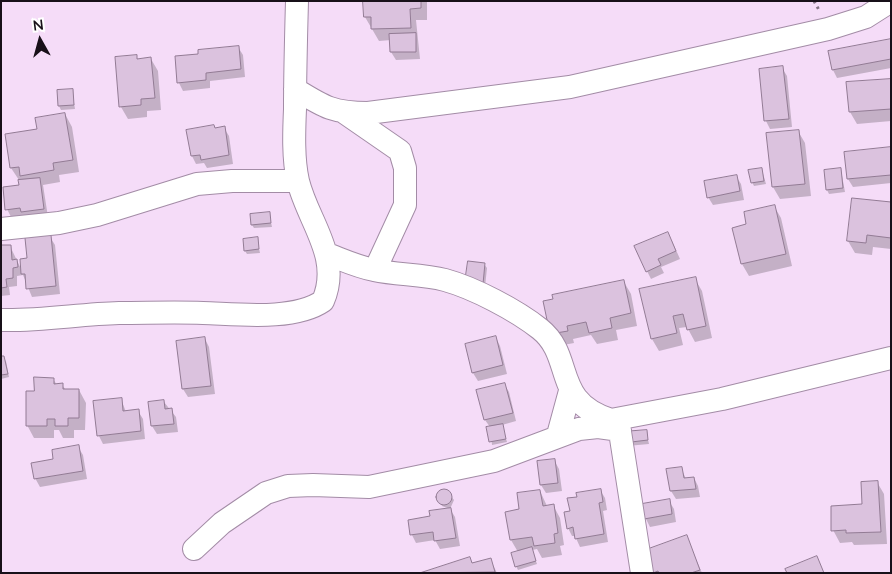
<!DOCTYPE html>
<style>
body{margin:0}
#map{position:relative;width:892px;height:574px;overflow:hidden;background:#f5dcf8;font-family:Lato,sans-serif}
canvas{display:block}
.frame{position:absolute;inset:0;border:2px solid #181019;pointer-events:none}
.north{position:absolute;left:15px;top:15px;width:50px;height:50px;-webkit-text-stroke:4px #fff;paint-order:stroke;rotate:353deg;font-size:14px;font-weight:700;line-height:20px;text-align:center;color:#181019}
.north::after{content:'';display:block;margin:auto;width:18px;height:22px;background:#181019;clip-path:polygon(50% 0,100% 100%,50% 72%,0 100%)}
</style>
<div id="map">
<canvas width="892" height="574"></canvas>
<div class="frame"></div>
<div class="north">N</div>
</div>
<script>
const g = document.querySelector('canvas').getContext('2d');
g.lineJoin = 'round';
function fillPath(path, color) {
  g.fillStyle = color;
  g.fill(path, 'evenodd');
}
function strokePath(path, color, width, dash) {
  g.strokeStyle = color;
  g.lineWidth = width;
  g.lineCap = dash ? 'butt' : 'round';
  g.setLineDash(dash || []);
  g.stroke(path);
}
fillPath(new Path2D(`
 M365,1H427V20H416L420,59L396,60L391,52V40L379,41L365,17Z
 M891,40V68L837,78L833,70Z
 M238,47L243,55L245,77L210,81V88L183,91L179,83L176,58Z
 M136,56L138,60L151,59L158,71L161,110L147,111V117L128,119L121,107Z
 M782,68L787,76L792,127L770,129L766,121L760,70Z
 M891,80V121L857,124L850,112Z
 M72,90L75,109L61,110L59,106Z
 M65,114L72,127L79,172L59,175L60,182L43,185L48,217H11L7,209L20,186L19,180L11,168L39,130Z
 M224,128L229,136L233,164L207,168L204,163L196,164L192,156L187,131Z
 M798,131L805,143L811,196L780,199L773,187L768,134Z
 M891,148V183L853,187L848,179Z
 M762,170L766,184L754,186L752,182Z
 M841,170L845,192L829,194L827,190Z
 M736,176L741,184L744,200L713,205L708,197Z
 M891,203V249L873,247L872,255L855,253L848,241Z
 M774,206L781,218L792,266L749,276L742,264L748,225Z
 M269,213L272,227L254,228L252,225Z
 M50,237L55,245L60,294L32,297L23,275L17,276V286L9,287L10,295L1,296V247L10,246L22,271L28,259Z
 M257,239L260,253L247,254L245,251Z
 M672,241L680,259L661,267L664,273L651,279L647,271Z
 M484,264L487,268L485,287L469,286Z
 M695,279L702,291L712,338L695,342L687,327L679,328L683,345L659,351L652,339Z
 M624,282L631,294L637,326L616,330L618,340L597,344L591,335L573,339L574,343L558,346L551,334Z
 M496,338L500,346L507,374L478,381L473,373L466,345Z
 M205,339L209,347L215,394L188,397L183,389Z
 M1,357L6,361L9,377L1,379Z
 M53,379L57,385H62L66,390H79L86,403L85,430H74V438H63L59,430H54V438H34L27,425L35,392Z
 M504,384L509,392L516,421L502,425L507,442L492,445L490,427L485,420Z
 M121,399L126,412L138,411L143,419L145,439L103,444L99,436L95,402Z
 M164,402L176,417L178,432L157,434L152,426Z
 M646,431L649,444L627,446Z
 M78,447L83,455L87,479L40,487L35,478L55,460Z
 M554,460L559,469L562,491L546,493L541,485L538,462Z
 M681,468L686,479L694,478L698,486L700,497L676,499L671,491L667,470Z
 M877,482L884,494L887,544L854,545L852,542L840,543L833,530L863,505Z
 M443,490L447,491L454,500L450,509L442,506L438,498L440,492Z
 M600,490L605,498L607,510L603,511L608,542L580,547L575,536H572L568,528L571,512Z
 M540,491L547,506L553,505L560,518L564,545L560,546L562,555L542,558L537,549L532,550L537,564L518,570L516,566L518,552L511,540L507,513L520,510Z
 M669,501L674,509L676,522L650,527L646,519L643,505Z
 M450,509L455,517L460,546L440,549L435,540L416,543L412,535L409,521L431,517Z
 M686,536L702,573H652Z
 M470,559L473,564L490,559L497,573H422Z`), '#0003');
const building = new Path2D(`
 M363,1H421V8L410,9L411,28L371,29V17H364Z
 M416,33V52H390L389,34Z
 M891,39V59L832,70L828,51Z
 M239,46L241,69L206,73V80L177,83L175,56L198,54V50Z
 M137,55V59L151,57L155,98L141,99V105L119,107L115,57Z
 M783,66L789,119L764,121L759,69Z
 M891,79V109L849,112L846,82Z
 M73,89L74,105L58,106L57,90Z
 M65,113L73,160L53,163L54,170L20,176L19,167L10,168L5,134L37,129L35,118Z
 M214,125L215,128L225,126L229,155L201,160L200,155L191,156L186,130Z
 M799,130L805,184L772,187L766,133Z
 M891,147V175L847,179L844,152Z
 M762,168L764,181L751,183L748,170Z
 M841,168L843,188L826,190L824,170Z
 M737,175L740,191L707,198L704,181Z
 M40,178L44,209L21,212L20,208L5,210L3,187L19,185L18,180Z
 M852,198L891,202V238L867,235L866,243L847,241Z
 M775,205L786,254L741,264L732,228L746,224L744,212Z
 M270,212L271,223L251,225L250,214Z
 M668,232L676,251L658,259L661,265L646,272L634,246Z
 M51,235L56,286L26,289L25,274H21L20,259L27,258L25,238Z
 M258,237L259,249L244,251L243,239Z
 M1,245H11L12,260L17,259L18,267L13,268V278L6,279L7,287L1,288Z
 M468,261L485,263L483,284L465,282Z
 M696,277L706,326L687,330L683,314L673,316L677,333L651,339L639,289Z
 M624,280L631,313L610,318L612,328L589,333L586,322L567,326L568,331L550,334L543,301L553,299L552,295Z
 M496,336L503,365L472,373L465,344Z
 M205,337L211,386L182,389L176,341Z
 M1,356H4L8,374L1,375Z
 M34,377L54,378V384L63,383V389H79V418H68V426H55V419H47V426H26V391H34Z
 M505,383L513,413L484,420L476,390Z
 M122,398L123,411L139,409L141,431L97,436L93,401Z
 M164,400L165,409L172,408L174,424L151,426L148,402Z
 M503,424L506,439L489,442L486,427Z
 M647,430L648,440L623,443L622,432Z
 M79,445L83,471L34,479L31,463L53,459L52,450Z
 M555,459L558,483L540,485L537,461Z
 M682,467L684,478L694,477L696,489L670,491L666,469Z
 M878,481L881,532L846,533V530L831,531V506L862,504L861,482Z
 M601,489L603,502L599,503L604,534L575,539L573,527L567,529L564,512L570,511L567,498L577,497L576,493Z
 M436 497a8 8 0 1 1 16 0a8 8 0 1 1-16 0Z
 M540,490L543,506L554,504L558,533L554,534L555,543L534,546L532,537L510,540L505,512L519,509L517,493Z
 M670,499L672,514L644,519L642,504Z
 M451,508L456,538L434,541L433,532L410,535L408,520L430,516L429,511Z
 M687,535L700,570L691,573H659L658,571L653,573L643,551Z
 M532,547L536,561L515,567L511,553Z
 M817,556L824,573H787L785,569Z
 M470,557L472,563L491,558L495,572L420,573Z`);
fillPath(building, '#dbc2de');
strokePath(building, '#927b94', 1);
const street = new Path2D(`
 M295,89C324,107 333,113 368,113L570,87L828,29L866,17L891,1
 M345,113L400,151L405,168V205L375,270
 M1,229L59,223L97,215L197,184L232,181H298
 M327,254C343,260 358,267 374,270C397,275 422,274 445,280C474,288 516,310 540,329C575,357 551,401 611,420L722,399L891,358
 M1,320C41,321 80,314 119,313C147,313 176,312 203,313C237,314 294,321 323,301C342,257 308,222 298,181C293,159 294,132 295,109C295,73 296,37 297,1
 M618,419L642,573
 M558,435L570,391
 M194,549L222,523L266,493L288,486L313,485L369,487L494,461L579,429L598,427L620,430`);
strokePath(street, '#a38ca6', 24);
strokePath(new Path2D(`
 M814,1L819,10`), '#827284', 3, [2.5, 4]);
strokePath(street, '#fff', 22);
</script>
